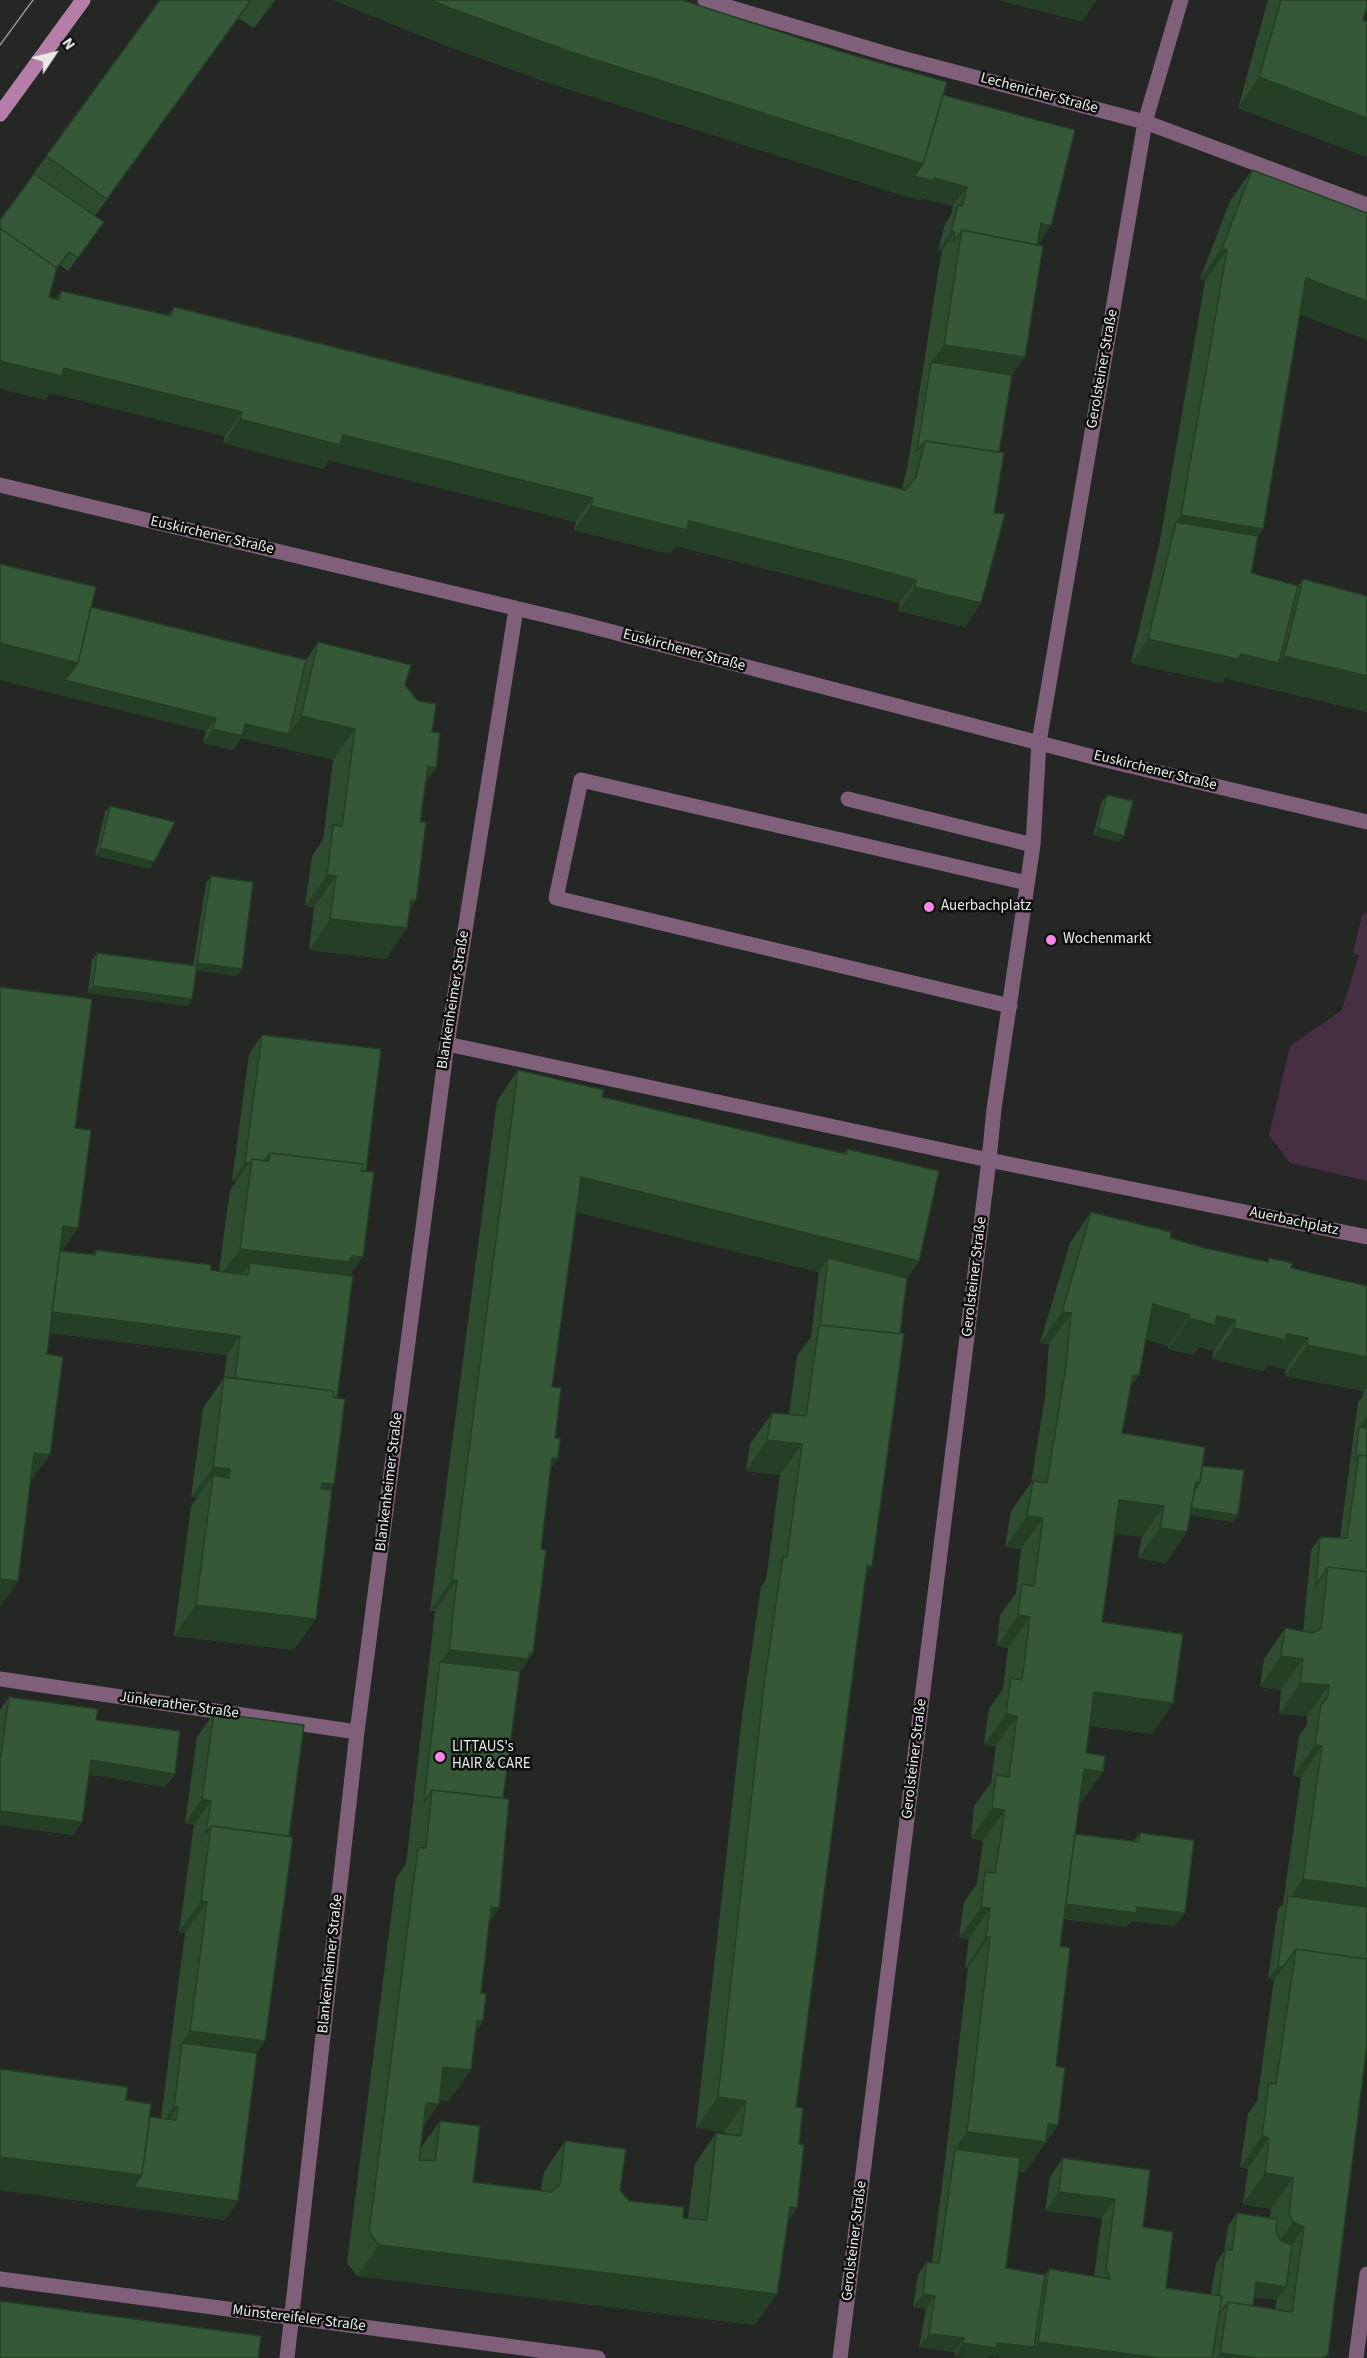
<!DOCTYPE html>
<meta charset="utf-8">
<style>
body{margin:0}
#map{position:relative;width:1367px;height:2358px;overflow:hidden;background:#242724;font-family:"Source Sans 3",sans-serif}
canvas{display:block}
.north{position:absolute;left:24px;top:24px;width:60px;height:60px;-webkit-text-stroke:4px #0e100e;paint-order:stroke;rotate:55deg;font-size:16px;font-weight:700;line-height:24px;text-align:center;color:#e8eae8}
.north::after{content:'';display:block;margin:auto;width:21px;height:27px;background:#e8eae8;clip-path:polygon(50% 0,100% 100%,50% 72%,0 100%)}
</style>
<div id="map">
<canvas width="1367" height="2358"></canvas>
<div class="north">N</div>
</div>
<script>
const g = document.querySelector('canvas').getContext('2d');
g.lineJoin = 'round';
function fillPath(path, color) {
  g.fillStyle = color;
  g.fill(path, 'evenodd');
}
function strokePath(path, color, width, dash) {
  g.strokeStyle = color;
  g.lineWidth = width;
  g.lineCap = dash ? 'butt' : 'round';
  g.setLineDash(dash || []);
  g.stroke(path);
}
function write(font, color, halo, rows, align = 'center') {
  g.font = font + ' "Source Sans 3",sans-serif';
  g.lineWidth = 5;
  g.setLineDash([]);
  g.textBaseline = 'middle';
  g.strokeStyle = halo;
  g.fillStyle = color;
  for (const [text, x, y, turn = 0] of rows) {
    g.save();
    g.translate(x, y);
    g.rotate((+turn || 0) * Math.PI / 180);
    g.textAlign = isNaN(turn) ? turn : align;
    if (halo) g.strokeText(text, 0, 0);
    g.fillText(text, 0, 0);
    g.restore();
  }
}
fillPath(new Path2D(`
 M1367,912V1181L1290,1163L1269,1135L1290,1046L1342,1010L1359,955L1353,953L1362,915Z`), '#472f43');
strokePath(new Path2D(`
 M848,799L1033,845
 M1010,1006L556,898L581,780L1027,883
 M989,1160L994,1109L1033,845L1039,742`), '#805f7a', 15);
strokePath(new Path2D(`
 M705,0L894,56L1145,122L1367,205
 M0,485L582,624L1101,759L1367,822
 M1039,742L1145,122L1181,0
 M447,1044L989,1160L1367,1237
 M0,1679L357,1732
 M0,2279L598,2358
 M287,2358L357,1732L447,1044L516,609
 M840,2358L989,1160
 M1356,2358L1367,2274`), '#805f7a', 15);
strokePath(new Path2D(`
 M0,114L83,0`), '#b47ea9', 15);
strokePath(new Path2D(`
 M0,45L33,0`), '#939593', 1.5);
fillPath(new Path2D(`
 M160,0H276L254,28L238,18L95,216L104,222L68,271L60,265L56,271L49,297L56,299L61,291L167,316L174,307L902,489L908,464L940,261L942,251H938L945,224L951,215L953,206L922,198L921,200L901,195L546,82L439,43L839,51L943,95L1037,245L1012,375L999,452L994,513L981,603L965,627L898,611L900,603L834,586L676,546L670,554L574,530L576,522L329,460L323,469L223,443L225,436L79,400L50,393L45,400L0,220Z
 M1268,0H1367V9H1366L1363,20L1367,22V157L1238,108Z
 M1252,170L1300,315L1263,529L1258,536L1251,573L1298,586L1303,579L1367,596V712L1225,678L1222,683L1131,663L1159,546L1205,281L1200,279L1230,201Z
 M0,564L91,607L306,660L318,642L405,685L432,732L436,768L426,782L409,911L386,959L309,950L314,907L305,906L312,856L323,840L333,760L241,738L233,750L203,743L206,731L0,680Z
 M1107,795L1124,836L1119,842L1093,835L1102,801Z
 M110,806L150,869L95,855L105,812Z
 M211,876L237,976L196,970L188,1006L88,993L92,960L97,953L193,966L206,883Z
 M262,1035L351,1275L337,1398L334,1484L330,1490L294,1650L174,1636L191,1506L197,1498H191L203,1408L224,1378L227,1355L50,1333L30,1484L75,1128L78,1228L62,1251L92,1255L96,1250L219,1271L230,1190L236,1182L232,1181L249,1054Z
 M518,1070L602,1097L843,1154L847,1149L919,1261L907,1278L872,1566L865,1576L796,2107L799,2144L797,2208L788,2221L755,2325L357,2276L347,2263L396,1878L406,1864L435,1611H430L497,1101ZM576,1212L819,1272L811,1337L797,1356L789,1415L772,1413L750,1444L746,1471L780,1475L766,1580L761,1587L742,1716L696,2128L724,2132V2134L716,2133L695,2164L688,2218H683L629,2201L620,2190L565,2141L544,2172L541,2190L473,2182L440,2121L420,2149L423,2128L439,2100L449,2101L476,2032L483,2021L481,1993L489,1922L499,1908L503,1798L520,1672L533,1653L541,1549L551,1468L552,1387Z
 M1091,1212L1170,1238L1205,1248L1267,1262L1269,1258L1291,1268L1367,1286V2044L1328,2355L1325,2358H1004L990,2356L989,2358H967L954,2356L955,2352L919,2347L926,2309L913,2307L918,2275L927,2262H932L945,2162L968,1968H965L969,1939L959,1938L964,1902L977,1884L983,1841L971,1838L974,1806L991,1783L996,1746L984,1745L989,1709L1003,1689L1008,1648L997,1646L1000,1615L1016,1593L1021,1549L1005,1547L1011,1511L1031,1483L1045,1397L1049,1344L1040,1343L1070,1243ZM1146,1339L1168,1346V1349L1193,1355L1199,1347L1214,1351L1212,1359L1263,1371L1268,1365L1286,1369L1285,1376L1364,1391L1363,1396L1358,1402L1340,1538L1320,1537L1311,1550L1303,1631L1285,1628L1264,1659L1260,1687L1281,1690L1279,1714L1307,1716V1725L1299,1736L1293,1776L1301,1777L1283,1904L1278,1909L1268,1979L1274,1980L1257,2101L1248,2114L1240,2167L1248,2169L1243,2204L1271,2209L1270,2218L1237,2213L1228,2226L1224,2251L1216,2263L1211,2294L1166,2288L1143,2227L1150,2170L1063,2158L1050,2177L1045,2211L1102,2218L1094,2276L1049,2269L1045,2275L1006,2268L1018,2172L1024,2173L1058,2125L1056,2066L1060,1946L1064,1919L1127,1927L1131,1921L1175,1926L1140,1833L1134,1841L1075,1834L1080,1802H1082L1090,1726L1152,1734L1173,1703L1102,1622L1115,1533L1142,1537L1138,1558L1166,1563L1190,1515L1233,1522L1238,1515L1202,1466L1122,1433L1131,1386L1139,1375ZM1254,2297L1277,2300L1275,2309L1253,2306Z
 M9,1697L96,1720L175,1774L165,1787L89,1774L73,1835L0,1825V1710Z
 M214,1713L257,2053L238,2201L225,2220L0,2190V2069L126,2100L150,2117L161,2118L185,1933L179,1932L194,1825L185,1823L197,1737Z`), '#2e4d2f');
fillPath(new Path2D(`
 M251,0L238,18L85,230L107,199Z
 M274,0H276L254,28Z
 M332,0H430L923,164L934,178L967,187L953,206L922,198L921,200L901,195L546,82L439,43Z
 M997,0H1097L1082,22Z
 M1259,77L1367,118V157L1238,108Z
 M1041,223L1051,226L1038,245Z
 M951,232H955L942,251H938Z
 M1222,248L1227,250L1205,281L1200,279Z
 M1306,278L1367,301V340L1285,309Z
 M944,345L1025,357L1003,388L931,362Z
 M0,361L64,368L242,412L225,436L50,393L45,400L0,389Z
 M240,419L343,435L593,498L576,522L329,460L323,469L223,443Z
 M591,506L689,521L851,562L916,580L900,603L834,586L676,546L670,554L574,530Z
 M1181,515L1263,529L1241,560L1176,522Z
 M915,587L981,603L965,627L898,611Z
 M1148,639L1241,654L1279,663L1284,656L1367,676V712L1225,678L1222,683L1131,663Z
 M0,643L78,663L216,718L206,731L0,680Z
 M301,716L355,729L333,760L241,738L233,750L203,743L213,729L245,724L289,734Z
 M428,766L436,768L414,799Z
 M1098,828L1124,836L1119,842L1093,835Z
 M100,848L154,862L150,869L95,855Z
 M327,875L336,876L314,907L305,906Z
 M411,900L416,901L398,927L407,928L386,959L309,950L330,919Z
 M197,963L242,969L237,976L193,970Z
 M93,986L192,999L188,1006L88,993Z
 M245,1162L249,1163L236,1182L232,1181Z
 M581,1177L919,1261L898,1291L828,1258L819,1272L560,1208Z
 M63,1226L78,1228L57,1259Z
 M240,1249L351,1256L363,1257L341,1288L248,1275L250,1263L236,1282L218,1279Z
 M1153,1304L1190,1315L1168,1346L1131,1335Z
 M45,1312L240,1336L227,1355L32,1331Z
 M1062,1312L1071,1313L1049,1344L1040,1343Z
 M1217,1316L1235,1320L1214,1351L1199,1347L1193,1355L1168,1349L1189,1318Z
 M1234,1328L1287,1334L1308,1338L1286,1369L1268,1365L1263,1371L1212,1359Z
 M1307,1345L1367,1357V1386L1364,1391L1285,1376Z
 M1133,1375H1139L1117,1406Z
 M1367,1416V1436L1359,1427L1354,1434Z
 M767,1440L802,1444L780,1475L746,1471Z
 M34,1453L50,1455L28,1486Z
 M552,1458H558L536,1489Z
 M213,1467L230,1469L210,1498L213,1475L197,1498H191Z
 M1196,1482H1200L1238,1515L1233,1522L1174,1513Z
 M322,1483L334,1484L312,1515Z
 M1119,1500L1164,1506L1142,1537L1098,1531Z
 M1027,1516L1043,1518L1021,1549L1005,1547Z
 M1160,1528L1187,1532L1166,1563L1138,1558Z
 M867,1566H872L851,1597Z
 M0,1579L18,1581L0,1607Z
 M452,1580H457L435,1611H430Z
 M196,1605L316,1619L294,1650L174,1636Z
 M1018,1615L1030,1617L1008,1648L997,1646Z
 M449,1650L530,1652L533,1653L512,1684L440,1662Z
 M1281,1656L1303,1659L1281,1690L1260,1687Z
 M1300,1683L1329,1685L1307,1716L1279,1714Z
 M1094,1692L1173,1703L1152,1734L1073,1723Z
 M1006,1714L1017,1716L996,1746L984,1745Z
 M1315,1745L1322,1746L1301,1777L1293,1776Z
 M91,1760L175,1774L165,1787L81,1773Z
 M1084,1769L1103,1772L1082,1802L1062,1800Z
 M202,1799L211,1801L194,1825L185,1823Z
 M992,1808L1005,1810L983,1841L971,1838Z
 M0,1811L82,1822L73,1835L0,1825Z
 M1303,1879L1367,1888V1919L1287,1902Z
 M201,1901L207,1902L185,1933L179,1932Z
 M1056,1903L1137,1907L1185,1913L1175,1926L1131,1921L1127,1927L1046,1916Z
 M491,1907L499,1908L477,1939Z
 M981,1907L990,1908L969,1939L959,1938Z
 M986,1937H990L968,1968H965Z
 M1278,1966L1283,1967L1274,1980L1268,1979Z
 M477,2021H483L462,2052Z
 M190,2031L265,2041L244,2072L182,2043Z
 M443,2067L471,2070L449,2101L422,2098Z
 M718,2097L746,2101L724,2132L696,2128Z
 M426,2103L439,2104L417,2135Z
 M174,2107H178L165,2126H160Z
 M1048,2124L1058,2125L1024,2173L953,2163L955,2149L967,2132Z
 M1262,2136L1269,2138L1248,2169L1240,2167Z
 M0,2157L142,2175L238,2201L225,2220L0,2190Z
 M1265,2173L1293,2178L1271,2209L1243,2204Z
 M1059,2192L1115,2199L1102,2218L1045,2211Z
 M790,2207L797,2208L775,2239Z
 M1293,2222L1304,2227L1283,2258L1271,2253Z
 M379,2245L777,2294L755,2325L357,2276Z
 M1256,2282L1286,2287L1277,2300L1247,2295Z
 M923,2294L935,2296L926,2309L913,2307Z
 M929,2334L964,2338L955,2352L919,2347Z
 M1038,2342L1160,2358H1027Z
 M963,2343H997L1034,2347L1027,2358H1004L990,2356L989,2358H967L954,2356Z
 M1220,2353L1258,2358H1216Z`), '#253e26');
const building = new Path2D(`
 M160,0H251L107,199L46,156Z
 M430,0H682L839,51L947,82L923,164L568,51L461,12Z
 M1281,0H1367V7L1363,20L1367,22V118L1259,77Z
 M943,95L1075,130L1051,226L1041,223L1037,245L962,230L954,242L955,232H951L958,205L962,206L967,187L934,178V181L914,176L923,164Z
 M1252,170L1367,213V301L1306,278L1263,529L1181,515L1227,250L1222,248Z
 M34,174L104,222L78,258L69,252L56,269L57,268L0,228V220Z
 M0,228L57,268L49,297L59,300L61,291L171,316L174,307L905,490L916,477L925,441L1004,453L994,513L1005,514L981,603L915,587L916,580L851,562L689,521L687,530L591,506L593,498L343,435L340,445L240,419L242,412L96,376L64,368L62,376L0,361Z
 M962,230L1043,246L1025,357L944,345Z
 M931,362L1012,375L999,452L925,441L917,451Z
 M1176,522L1258,536L1251,573L1298,586L1279,663L1241,654L1238,659L1148,639Z
 M0,564L96,587L78,663L0,643Z
 M1303,579L1367,596V676L1284,656Z
 M91,607L306,660L289,734L245,724L242,736L213,729L216,718L65,680L78,663Z
 M318,642L411,665L405,685L418,701L436,704L432,732L440,733L436,768L428,766L420,822H426L416,901L411,900L407,928L330,919L336,876L327,875L333,825L342,826L355,729L301,716Z
 M1107,795L1133,801L1124,836L1098,828Z
 M110,806L175,822L154,862L100,848Z
 M211,876L253,882L242,969L197,963Z
 M97,953L197,966L192,999L93,986Z
 M0,987L92,999L75,1128L91,1130L78,1228L63,1226L47,1354L63,1357L50,1455L34,1453L18,1581L0,1579Z
 M262,1035L381,1049L366,1171H361L363,1164L270,1153L265,1161L252,1159L249,1163L245,1162Z
 M518,1070L604,1090L602,1097L846,1154L847,1149L939,1171L919,1261L581,1177L552,1387L561,1388L555,1438L560,1439L558,1458H552L541,1549L546,1550L533,1653L530,1652L528,1659L449,1650L457,1580H452Z
 M270,1153L363,1164L361,1171L374,1172L363,1257L351,1256L350,1262L240,1249L252,1159L269,1161Z
 M1091,1212L1171,1232L1170,1238L1205,1248L1268,1262L1269,1258L1292,1263L1291,1268L1367,1286V1357L1307,1345L1308,1338L1287,1334L1285,1340L1234,1328L1235,1320L1217,1316L1215,1325L1189,1318L1190,1315L1153,1304L1139,1375H1133L1122,1433L1205,1447L1200,1482H1196L1187,1532L1160,1528L1164,1506L1119,1500L1102,1622L1183,1634L1173,1703L1094,1692L1086,1753L1105,1756L1103,1772L1084,1769L1060,1946L1070,1948L1056,2066L1065,2068L1058,2125L1048,2124L1046,2142L967,2132L990,1937H986L990,1908L981,1907L985,1872L995,1873L1005,1810L992,1808L996,1775L1009,1777L1017,1716L1006,1714L1011,1678L1022,1680L1030,1617L1018,1615L1022,1584L1034,1586L1043,1518L1027,1516L1033,1481L1047,1483L1066,1366L1071,1313L1062,1312Z
 M96,1250L211,1265L210,1270L248,1275L250,1263L353,1276L337,1398L333,1397L334,1391L235,1378L240,1336L52,1312L60,1251L95,1255Z
 M828,1258L907,1278L900,1334L820,1325Z
 M819,1325L904,1334L872,1566H867L796,2107L803,2108L799,2144L804,2145L797,2208L790,2207L777,2294L379,2245L369,2232L418,1848H426L432,1790L509,1799L499,1908L491,1907L481,1993L486,1994L483,2021H477L471,2070L443,2067L439,2104L426,2103L419,2160L435,2161L440,2121L480,2126L473,2182L551,2192L560,2184L565,2141L626,2149L620,2190L629,2201L684,2207L683,2218L707,2220L716,2133L741,2136L746,2101L718,2097L764,1685L783,1556L787,1557L802,1444L767,1440L772,1413L806,1416Z
 M224,1377L334,1391L333,1397L345,1399L334,1484L322,1483L321,1489L332,1490L316,1619L196,1605L213,1475L229,1478L230,1469L213,1467Z
 M1359,1427L1367,1428V1456L1359,1455L1355,1462Z
 M1359,1455L1367,1456V1572L1328,1567L1316,1585L1320,1537L1347,1538Z
 M1202,1466L1244,1470L1238,1515L1191,1508L1195,1489L1200,1482Z
 M1328,1567L1367,1572V1888L1303,1879L1322,1746L1315,1745L1321,1705L1328,1696L1329,1685L1300,1683L1303,1659L1281,1656L1285,1628L1312,1633L1321,1628Z
 M440,1662L520,1671L503,1798L432,1790L424,1802Z
 M9,1697L98,1709L96,1720L180,1731L175,1774L91,1760L82,1822L0,1811V1756H1Z
 M214,1713L304,1725L289,1836L211,1826L206,1833L211,1801L202,1799Z
 M211,1826L293,1837L265,2041L190,2031L207,1902L201,1901Z
 M1140,1833L1194,1840L1185,1913L1137,1907L1136,1913L1066,1904L1075,1834L1139,1842Z
 M1288,1896L1367,1907V1959L1296,1949L1283,1967L1278,1966Z
 M1296,1949L1367,1959V2044L1328,2355L1321,2358H1258L1220,2353L1228,2302L1292,2312L1304,2227L1293,2222L1289,2215L1293,2178L1265,2173L1269,2138L1262,2136L1269,2083L1276,2084Z
 M182,2043L257,2053L238,2201L134,2187L142,2175L150,2117L176,2120L178,2107H174Z
 M0,2069L128,2087L126,2100L151,2104L142,2175L0,2157Z
 M955,2149L1020,2158L1006,2268L1045,2275L1034,2347L997,2343L996,2348L963,2343L964,2338L929,2334L935,2296L923,2294L927,2262L939,2263Z
 M1063,2158L1150,2170L1143,2227L1173,2232L1166,2288L1222,2296L1212,2358H1160L1038,2342L1049,2269L1110,2279L1106,2268L1115,2199L1059,2192Z
 M1237,2213L1277,2219L1276,2232L1280,2240L1292,2245L1286,2287L1256,2282L1253,2306L1228,2302L1219,2314L1222,2296L1219,2295L1225,2250H1232Z
 M0,2301L261,2336L258,2358H0Z`);
fillPath(building, '#355937');
strokePath(building, '#253e26', 1.5);
for (const [x, y, r, color] of [
 [929,907,6,"#fa87e7"],
 [1051,940,6,"#fa87e7"],
 [440,1757,6,"#fa87e7"]
]) {
  const dot = new Path2D();
  dot.arc(x, y, r, 0, 2 * Math.PI);
  g.fillStyle = color;
  g.fill(dot);
  strokePath(dot, '#0e100e', 2);
}
write('15px', '#e8eae8', '#0e100e', [
 ["Lechenicher Straße",1039,94,15],
 ["Gerolsteiner Straße",1103,369,-80],
 ["Euskirchener Straße",212,536,13],
 ["Euskirchener Straße",684,651,15],
 ["Euskirchener Straße",1155,771,14],
 ["Blankenheimer Straße",454,1000,-81],
 ["Auerbachplatz",1294,1222,12],
 ["Gerolsteiner Straße",975,1277,-83],
 ["Blankenheimer Straße",390,1482,-83],
 ["Jünkerather Straße",179,1706,8],
 ["Gerolsteiner Straße",915,1759,-83],
 ["Blankenheimer Straße",331,1964,-84],
 ["Gerolsteiner Straße",855,2241,-83],
 ["Münstereifeler Straße",299,2319,7]
]);
write('15px', '#e8eae8', '#0e100e', [
 ["Auerbachplatz",941,907],
 ["Wochenmarkt",1063,940],
 ["LITTAUS's",452,1748],
 ["HAIR & CARE",452,1765]
], 'left');
</script>
